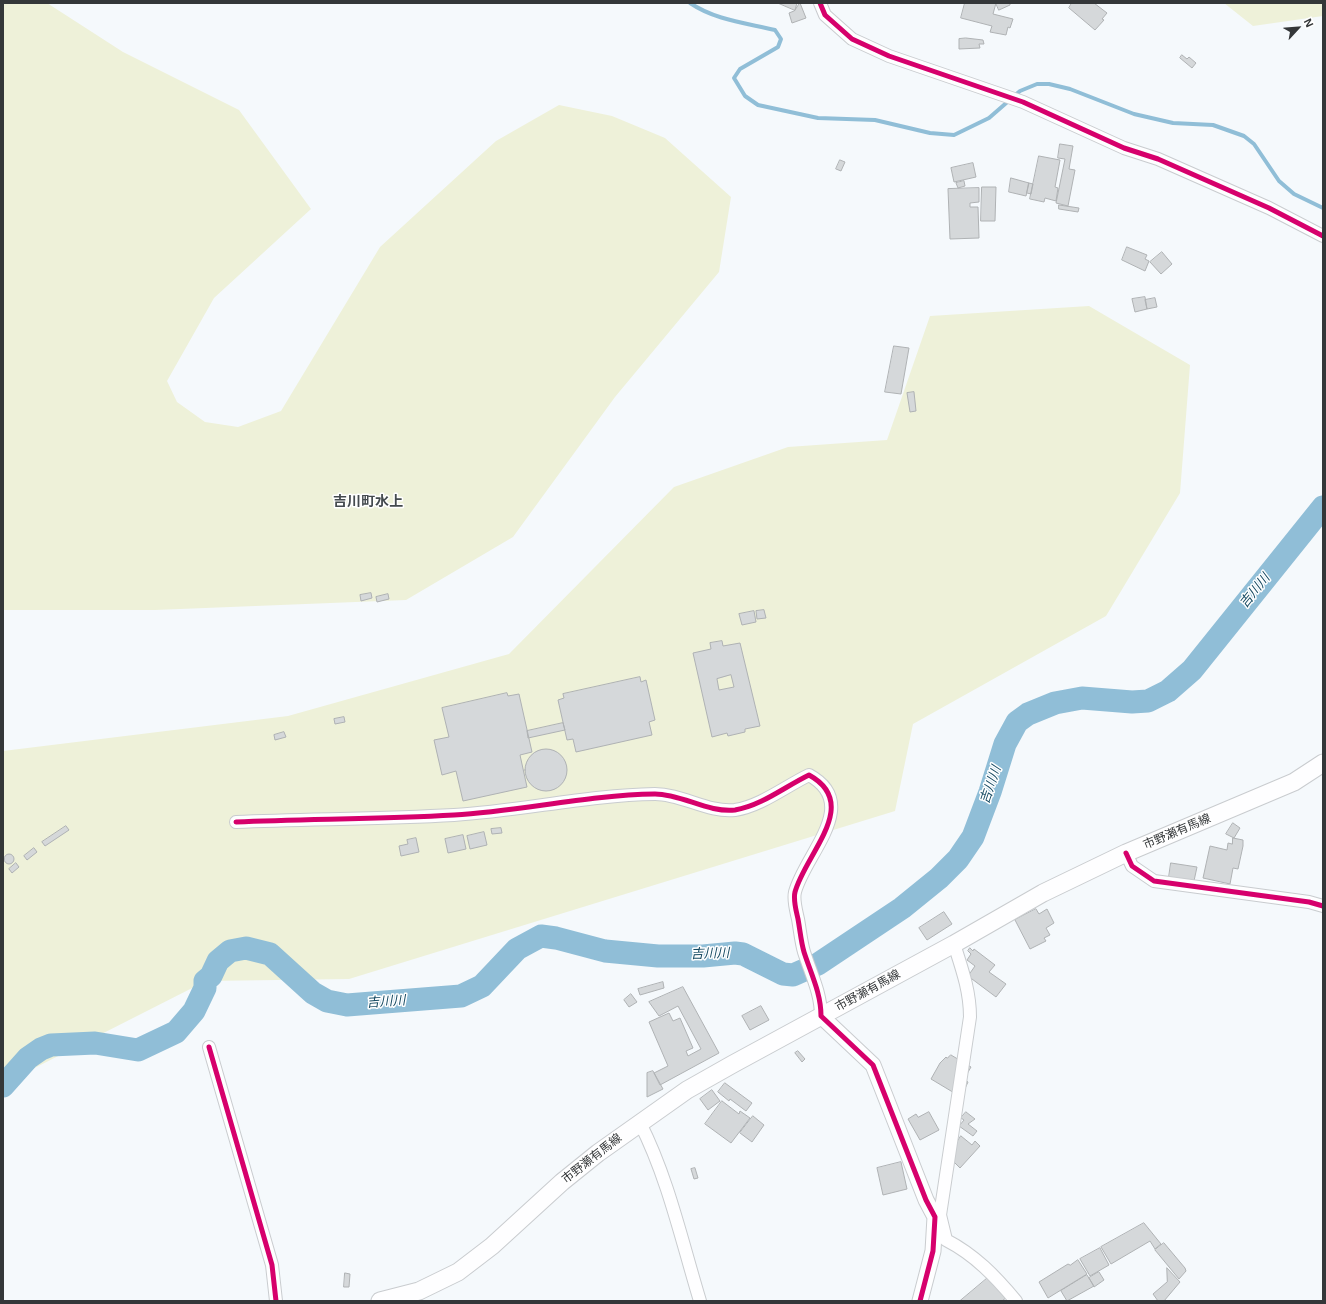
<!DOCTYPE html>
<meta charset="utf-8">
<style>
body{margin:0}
#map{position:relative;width:1326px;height:1304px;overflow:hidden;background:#f5f9fc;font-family:Helvetica,sans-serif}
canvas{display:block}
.frame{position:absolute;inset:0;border:4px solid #343739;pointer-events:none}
.north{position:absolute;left:1278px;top:8px;width:40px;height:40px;-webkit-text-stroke:3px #fff;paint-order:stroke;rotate:64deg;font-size:11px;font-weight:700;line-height:16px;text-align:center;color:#343739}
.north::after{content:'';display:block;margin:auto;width:14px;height:18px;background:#343739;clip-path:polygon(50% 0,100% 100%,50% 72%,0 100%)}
</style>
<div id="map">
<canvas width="1326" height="1304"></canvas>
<div class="frame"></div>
<div class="north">N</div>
</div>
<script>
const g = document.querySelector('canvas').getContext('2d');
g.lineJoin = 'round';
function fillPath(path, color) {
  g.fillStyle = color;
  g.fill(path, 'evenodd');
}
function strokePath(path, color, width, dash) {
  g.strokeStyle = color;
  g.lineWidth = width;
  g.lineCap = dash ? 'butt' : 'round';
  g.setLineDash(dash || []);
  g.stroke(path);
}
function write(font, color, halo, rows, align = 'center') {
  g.font = font + ' Helvetica,"Noto Sans JP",sans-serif';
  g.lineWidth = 3;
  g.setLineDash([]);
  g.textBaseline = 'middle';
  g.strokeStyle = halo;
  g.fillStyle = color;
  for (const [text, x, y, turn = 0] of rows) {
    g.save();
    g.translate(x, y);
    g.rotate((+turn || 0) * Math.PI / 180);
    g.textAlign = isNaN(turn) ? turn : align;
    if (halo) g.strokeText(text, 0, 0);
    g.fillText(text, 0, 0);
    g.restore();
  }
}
fillPath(new Path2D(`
 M3,3H47L123,52L239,110L311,209L214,298L167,381L177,402L205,422L238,427L281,411L380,247L496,141L559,105L612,116L665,138L731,197L719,272L615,397L513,537L406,600L155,610H3Z
 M1224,3H1323V16L1253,26Z
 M1089,306L1190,365L1180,493L1106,616L913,724L895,811L349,979L206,981L3,1084V751L288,716L509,654L674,487L788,447L887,440L930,316Z`), '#eef1d9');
strokePath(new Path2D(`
 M690,3C715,20 746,23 775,30L781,39L778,47L740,69L734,78L745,96L758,105L818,118L875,120L930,133L954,135L989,118L1020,91L1037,84H1049L1070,89L1134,114L1173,123L1213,125L1244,136L1254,144L1279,181L1294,194L1323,208`), '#90bed7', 4);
strokePath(new Path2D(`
 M3,1086L28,1058L41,1049L51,1045L95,1043L138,1050L176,1032L194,1011L205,988V981L211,976L218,961L230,951L246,948L270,954L313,993L327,1001L347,1005L461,996L482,986L517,949L541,936L556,938L605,951L658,956H703L735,953L743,954L783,974L793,975L818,964L902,908L939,878L958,859L973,837L990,792L1005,744L1017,722L1028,714L1055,703L1082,698L1132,702L1148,701L1168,691L1192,670L1323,507`), '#90bed7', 23);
const building = new Path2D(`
 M778,3H797L795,10Z
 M800,3L806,18L792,23L789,13L794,11Z
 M965,3H996L993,14L1013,19L1010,28L1008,27L1006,35L990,32L992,26L961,18Z
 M996,3H1010V5L999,10Z
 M1072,3H1094L1107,13L1102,19L1104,20L1095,30L1069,8Z
 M966,38L983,40L984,44H979L980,48L959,49V39Z
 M1182,55L1187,59L1189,57L1196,63L1192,68L1180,58Z
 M1060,144L1073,146L1069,169L1075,170L1068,206L1056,203L1065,159L1058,158Z
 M1039,156L1060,160L1055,187L1058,188L1056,201L1045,198L1044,202L1030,199Z
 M840,160L845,162L841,171L836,169Z
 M973,163L976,177L954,182L951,168Z
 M1011,178L1029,183L1026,196L1009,192Z
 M964,181L965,186L958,188L956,183Z
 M1029,183L1033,184L1031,194L1027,193Z
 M982,187H996L995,221H981Z
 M979,188V202L970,203V207H978L979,238L950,239L948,189Z
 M1059,205L1079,208L1078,212L1059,209Z
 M1127,247L1147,255L1145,259L1149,261L1145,271L1122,260Z
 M1162,252L1172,264L1161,274L1150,262Z
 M1145,297L1147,309L1135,312L1132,299Z
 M1155,298L1157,307L1147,309L1145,300Z
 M894,346L909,348L901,394L885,392Z
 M914,392L916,411L910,412L907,393Z
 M371,593L372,598L361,601L360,595Z
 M388,594L389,599L377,602L376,597Z
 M764,610L766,618L757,619L756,611Z
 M754,611L756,622L742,625L739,614Z
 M722,641L723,646L740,643L760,726L745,729V732L728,736L727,733L712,737L693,653L711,649L710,643ZM731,675L734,687L719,690L717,679Z
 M640,677L641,682L646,680L655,720L649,722L652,735L576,752L573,739L567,740L558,700L564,698L563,694Z
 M507,693L508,696L519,694L532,752L520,755L527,787L463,801L456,771L442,775L434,740L449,737L442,708Z
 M344,717L345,722L335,724L334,719Z
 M563,723L565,730L528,738L527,731Z
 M284,732L286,737L275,740L274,735Z
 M525 770a21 21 0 1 1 42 0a21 21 0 1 1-42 0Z
 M1233,823L1240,828L1234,838L1226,834Z
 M66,826L69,830L45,846L42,842Z
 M501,828L502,833L492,834L491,829Z
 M484,832L487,845L470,849L467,836Z
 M463,835L466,849L448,853L445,839Z
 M416,838L419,852L401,856L399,846L408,844L407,840Z
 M1233,838L1243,840V846L1238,869L1233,868L1230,884L1203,878L1210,846L1227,850L1228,843L1232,844Z
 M34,848L37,852L27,860L24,856Z
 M4 859a5 5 0 1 1 10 0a5 5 0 1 1-10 0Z
 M16,863L19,867L12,873L9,869Z
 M1171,863L1197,867L1194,881L1169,877Z
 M1036,909L1039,914L1047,909L1054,923L1046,928L1050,935L1044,938L1046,941L1030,949L1015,920Z
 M944,912L952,924L927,940L919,928Z
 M970,948L973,951L974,949L995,965L989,972L1006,984L996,997L968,976L975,966L967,960L971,954L968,951Z
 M663,982L664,988L640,995L638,989Z
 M683,987L719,1053L660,1085L654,1073L668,1066L649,1022L669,1013L673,1021L680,1018L693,1048L686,1051L688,1056L701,1049L678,1006L659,1016L649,1002Z
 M631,994L637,1002L629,1007L624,1000Z
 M761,1006L769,1020L750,1030L742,1016Z
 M798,1051L805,1059L802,1062L795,1053Z
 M951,1055L971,1067L964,1079L968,1082L961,1097L931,1079L940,1063L946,1057L947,1058Z
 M653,1071L663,1089L647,1097V1073Z
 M725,1083L752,1103L746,1111L730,1099L729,1101L718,1092Z
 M712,1090L720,1101L708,1110L700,1099Z
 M722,1101L739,1114L740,1111L750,1118L731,1143L705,1124Z
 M929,1112L939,1130L920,1140L908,1119L916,1114L918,1117Z
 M966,1112L975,1119L968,1124L977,1131L973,1136L959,1126L964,1120L961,1118Z
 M753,1116L764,1125L752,1142L740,1133Z
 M961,1136L972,1145L975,1141L980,1146L960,1168L952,1160L954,1147Z
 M901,1162L907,1189L883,1195L877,1168Z
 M695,1168L698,1178L694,1179L691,1169Z
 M1144,1223L1161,1244L1155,1249L1150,1241L1111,1264L1101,1247Z
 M1164,1243L1185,1268L1186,1271L1179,1279L1155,1250Z
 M1100,1248L1109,1265L1090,1276L1080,1259Z
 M1078,1260L1087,1274L1048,1298L1039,1282L1068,1264L1070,1265Z
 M1167,1268L1180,1282L1164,1301H1158L1153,1294L1167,1282Z
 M1099,1272L1104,1280L1094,1287L1089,1278Z
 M345,1273L350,1274L349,1287H344Z
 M1087,1275L1094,1286L1067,1301L1061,1291Z
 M990,1276L1007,1297L1002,1301H960Z`);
fillPath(building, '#d5d8da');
strokePath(building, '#afb2b4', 1);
const minor = new Path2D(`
 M820,3L825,15L852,39L889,56L1023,102L1124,148L1158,159L1269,208L1323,236
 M236,822C309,819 382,819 454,815C521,811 588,795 655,794C682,794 708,813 735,810C761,806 786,786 809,775C862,804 805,854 795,892C793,900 796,910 798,919C800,930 801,942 804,952C811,974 821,993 821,1016
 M1126,853L1132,866L1154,881L1309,902L1323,906
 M209,1047L272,1265L276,1301
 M640,1123C668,1178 682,1242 700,1301
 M940,1215L946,1240C975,1255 995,1276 1016,1301
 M935,1217L940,1215L970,1017C970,991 962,969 954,944`);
const tertiary = new Path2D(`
 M821,1016L873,1065L926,1200L935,1217L933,1251L920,1301`);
const secondary = new Path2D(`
 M380,1301L419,1291L458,1272L492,1246L562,1182L598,1153L687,1090L733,1064L954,944L1043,893L1126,853L1294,782L1323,763`);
strokePath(minor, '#c9cccf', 14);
strokePath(tertiary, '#c9cccf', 17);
strokePath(secondary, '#c9cccf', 19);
strokePath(minor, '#fefeff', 12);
strokePath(tertiary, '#fefeff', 15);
strokePath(secondary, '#fefeff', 17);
strokePath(new Path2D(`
 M820,3L825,15L852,39L889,56L1023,102L1124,148L1158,159L1269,208L1323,236
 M236,822C309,819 382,819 454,815C521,811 588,795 655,794C682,794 708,813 735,810C761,806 786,786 809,775C862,804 805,854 795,892C793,900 796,910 798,919C800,930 801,942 804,952C811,974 821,993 821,1016L873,1065L926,1200L935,1217L933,1251L920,1301
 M1126,853L1132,866L1154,881L1309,902L1323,906
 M209,1047L272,1265L276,1301`), '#d6006c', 5);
write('12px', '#343739', '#fff', [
 ["市野瀬有馬線",1177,832,-23],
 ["市野瀬有馬線",868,991,-29],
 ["市野瀬有馬線",592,1159,-38]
]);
write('italic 13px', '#164a62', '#fff', [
 ["吉川川",1255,591,-51],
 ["吉川川",991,785,-71],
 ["吉川川",710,954,-2],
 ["吉川川",386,1002,-4]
]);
write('bold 14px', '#444a4e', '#fff', [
 ["吉川町水上",368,502]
]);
</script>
